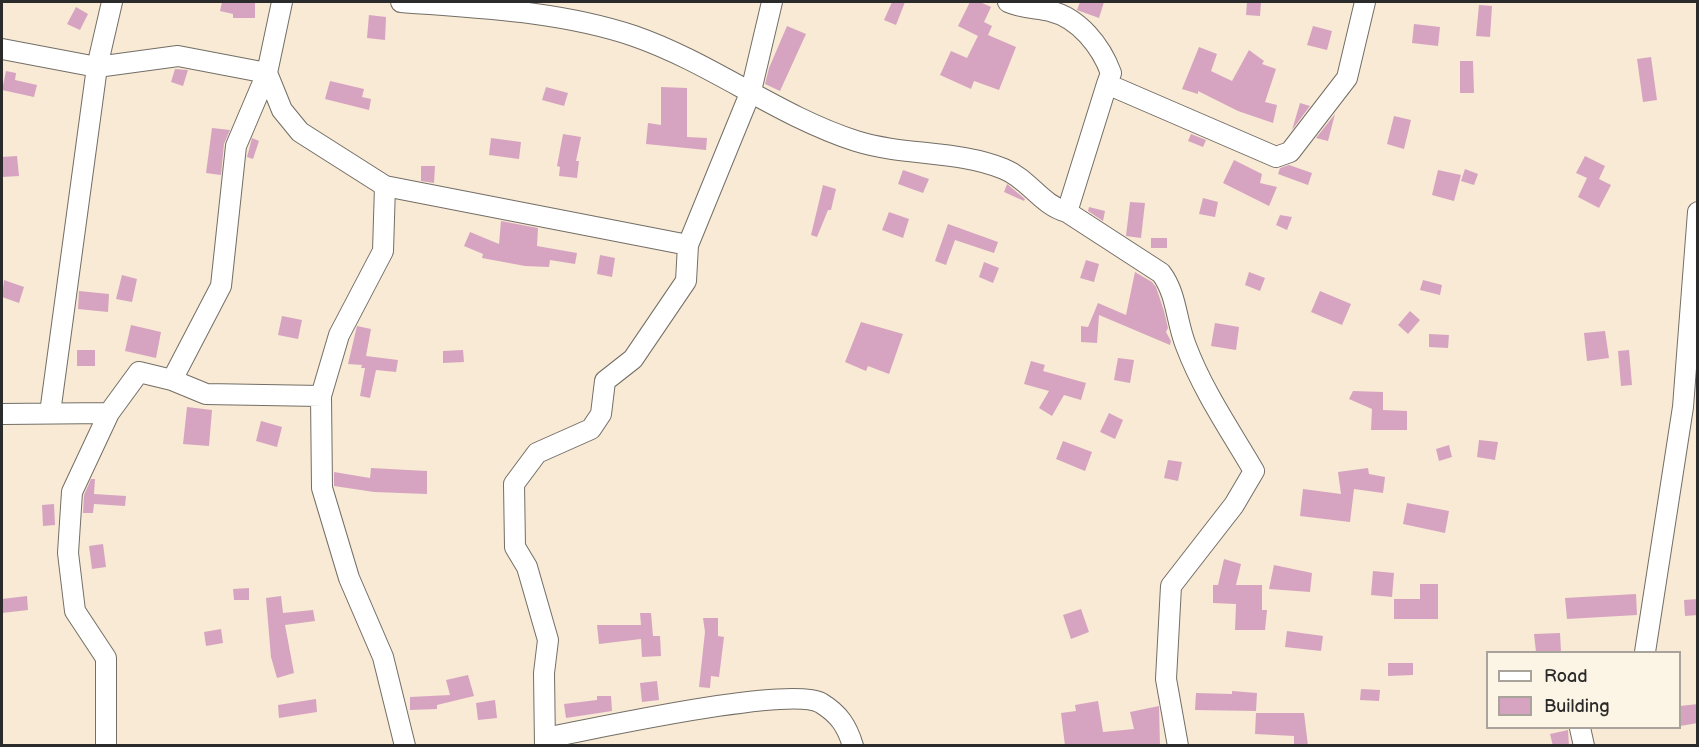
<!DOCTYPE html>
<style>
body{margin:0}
#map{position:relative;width:1699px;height:747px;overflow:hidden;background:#f8ead4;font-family:"Balsamiq Sans",sans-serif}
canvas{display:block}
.frame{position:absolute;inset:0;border:3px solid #2b2b2b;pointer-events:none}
.legend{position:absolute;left:1486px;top:651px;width:195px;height:78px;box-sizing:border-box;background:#fcf5e5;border:2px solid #a8a49b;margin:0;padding:8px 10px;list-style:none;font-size:18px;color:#2b2b2b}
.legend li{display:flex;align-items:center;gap:12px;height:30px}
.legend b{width:30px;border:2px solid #a8a49b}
</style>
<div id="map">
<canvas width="1699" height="747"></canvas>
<div class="frame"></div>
<ul class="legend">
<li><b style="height:8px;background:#fff"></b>Road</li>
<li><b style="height:16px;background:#d6a4c1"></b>Building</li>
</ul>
</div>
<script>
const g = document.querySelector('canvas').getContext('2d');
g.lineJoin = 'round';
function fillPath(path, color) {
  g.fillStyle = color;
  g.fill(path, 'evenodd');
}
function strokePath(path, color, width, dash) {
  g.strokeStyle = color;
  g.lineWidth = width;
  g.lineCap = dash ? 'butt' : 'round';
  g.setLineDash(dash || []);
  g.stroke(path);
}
fillPath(new Path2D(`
 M222,2H255V18H233V14L220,11Z
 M892,2H905L896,25L884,20Z
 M970,2H980L991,7L984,22L992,26L988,35L1016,47L999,90L974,81L971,89L940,75L951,51L967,58L978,36L958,26Z
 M1080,2H1104L1099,18L1077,10Z
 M1247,2H1261L1260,16L1246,15Z
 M1479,5L1492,6L1490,37L1476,36Z
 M76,7L88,14L80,30L67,24Z
 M369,15L386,17L385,40L367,38Z
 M1414,24L1440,27L1438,46L1412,43Z
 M787,26L806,34L780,91L765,84L769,68Z
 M1313,26L1332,31L1327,50L1307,45Z
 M1199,47L1217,54L1211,71L1232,81L1249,50L1264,61L1262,64L1276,69L1265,102L1277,105L1273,123L1238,111L1198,91V94L1182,89Z
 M1651,57L1657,100L1643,102L1637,59Z
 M1460,61H1473L1474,93H1460Z
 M175,69L188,70L183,86L171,82Z
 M6,71L16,73L15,80L37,85L34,97L2,90Z
 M330,81L364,89L362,97L371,99L369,110L325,99Z
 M546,87L568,93L564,106L542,100Z
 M661,87L687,88V137L707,138L706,150L646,144L648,123L661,125Z
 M1300,103L1310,106L1292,130Z
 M1335,114L1328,141L1316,138Z
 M1394,116L1411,120L1404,149L1387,144Z
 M212,128L230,130L224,144L221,175L206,173Z
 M563,134L581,137L576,161H579L577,178L559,176L560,167L557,166Z
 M1191,134L1206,140L1203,147L1188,141Z
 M252,138L259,141L253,159L247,157Z
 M491,138L521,142L519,159L489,155Z
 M17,156L19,176L2,177V157Z
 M1585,156L1605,166L1599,179L1611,185L1599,208L1578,197L1587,178L1576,173Z
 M1234,160L1262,174L1260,183L1277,187L1269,206L1223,183Z
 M1289,165L1312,173L1308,185L1278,174L1280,168Z
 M421,166H435L434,183L421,181Z
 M1465,169L1478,174L1474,185L1461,181Z
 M903,170L929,179L923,193L898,184Z
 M1438,170L1461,175L1454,201L1432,195Z
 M1007,184L1025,199L1024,201L1004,192Z
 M823,185L836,189L831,210H828L817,237L811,235Z
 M1203,198L1218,202L1215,217L1199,214Z
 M1130,202L1145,203L1141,238L1126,236Z
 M1089,207L1105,211L1103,221L1088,211Z
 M889,212L909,219L903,238L882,230Z
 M1280,215L1292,217L1287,230L1276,225Z
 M501,221L538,228L537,246L577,253L575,264L550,260L549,267L525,266L482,258L483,254L464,246L470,232L499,244Z
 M948,224L998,242L994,253L955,240L946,265L935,261Z
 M1151,238H1167V248H1151Z
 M600,255L615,258L612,277L597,274Z
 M1086,260L1099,264L1094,282L1080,278Z
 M984,262L999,268L993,283L979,277Z
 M1135,272L1152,282L1156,287L1164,311L1168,328L1166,332L1171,341L1170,345L1099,315L1097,343L1081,342V326L1088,327L1098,303L1126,315Z
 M1249,272L1265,278L1260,291L1245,285Z
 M122,275L137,279L132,302L116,299Z
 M4,280L24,287L19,303L2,297Z
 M1423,280L1442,285L1440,295L1420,290Z
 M79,291L109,294L108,312L78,309Z
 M1320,291L1351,304L1342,325L1311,312Z
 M1410,311L1420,320L1408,334L1398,325Z
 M282,316L302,320L298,339L278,335Z
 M861,322L903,334L889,374L868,366L866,371L845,362Z
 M1215,323L1239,327L1236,350L1211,346Z
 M131,325L161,332L156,358L125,351Z
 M357,326L371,329L366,356L398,360L396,372L376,370L370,398L360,396L365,368H361L362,365L348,364Z
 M1605,331L1609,358L1587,361L1584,333Z
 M1429,334L1449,335L1448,348L1429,347Z
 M77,350H95V366H77Z
 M463,350L464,362L443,363V351Z
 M1629,350L1632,385L1621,386L1618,351Z
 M1118,358L1134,360L1130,383L1114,380Z
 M1031,361L1045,365L1043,371L1086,383L1081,400L1064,395L1052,416L1039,408L1049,391L1024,384Z
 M1353,391L1383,392V410L1407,411V430H1371L1372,409L1349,399Z
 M187,407L212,410L209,446L183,444Z
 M1109,413L1123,420L1115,439L1100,432Z
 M261,421L282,427L277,447L256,441Z
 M1479,440L1498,442L1495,460L1477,457Z
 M1063,441L1092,452L1085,471L1056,459Z
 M1449,445L1452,457L1439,461L1436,449Z
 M1168,460L1182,462L1178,481L1164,478Z
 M371,468L427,471V494L374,492L334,486V472L370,478Z
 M1368,468L1369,474L1385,477L1383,493L1354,489L1350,522L1300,516L1303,489L1341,494L1338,472Z
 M91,479H95L94,494L126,496L125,506L94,504L93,513H83L84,495Z
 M1407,503L1449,511L1445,533L1403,524Z
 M54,504L55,525L43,526L42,505Z
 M103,544L106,567L92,569L89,546Z
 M1224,559L1241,564L1236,585H1262V610H1267L1265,630H1235L1236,604L1213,603V585H1218Z
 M1274,565L1312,573L1310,592L1269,589Z
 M1373,571L1394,573L1392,597L1371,595Z
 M1420,584H1438V619H1394V599H1420Z
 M249,588V600H234L233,589Z
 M1636,594L1637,615L1567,619L1565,598Z
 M27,596L28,610L2,613V599Z
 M281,596L283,613L313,610L315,621L285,625L294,673L277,678L271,657L266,598Z
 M1698,599V615L1685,616L1684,600Z
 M1081,609L1089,632L1071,639L1063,615Z
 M640,613H651L653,636H660L661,656L642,657L641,639L599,644L597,625H641Z
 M703,618H718V636L724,637L719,677L711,676L710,688L699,687L705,632Z
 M221,629L223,643L206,646L204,632Z
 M1287,631L1323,636L1321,651L1285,647Z
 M1560,633L1561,652H1536L1534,634Z
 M1388,663H1413V675L1388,676Z
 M468,675L474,696L437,705V709L410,710V697L450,695L446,680Z
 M657,681L659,700L642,702L640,683Z
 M1361,689L1380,690L1379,701L1360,700Z
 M1232,691L1257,693L1256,711L1195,710L1196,693L1232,694Z
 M597,696H611L612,711L566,718L564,704L597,700Z
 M316,699L317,712L279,718L278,705Z
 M495,700L497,718L478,720L476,703Z
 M1098,701L1103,732L1134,729L1130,712L1159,706L1160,746H1065L1061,713L1076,711L1075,705Z
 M1698,704V723L1680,726V706Z
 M1256,713H1304L1308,746H1294V736L1255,734Z
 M1568,730L1569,746H1553L1550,734Z`), '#d6a4c1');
const minor = new Path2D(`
 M401,2C479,8 559,11 634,36C712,63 778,116 856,141C904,156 958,150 1004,169C1029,179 1041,205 1067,212L1161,273C1177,294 1176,321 1186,346C1203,391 1230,430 1254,471L1234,505L1171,586L1166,679L1178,746
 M1008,2C1021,8 1036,8 1050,11C1079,18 1101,46 1111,73L1107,84L1276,157L1290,152L1347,78L1365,2
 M2,49L97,67L178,56L267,73
 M267,73L282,110L300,132L385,186L688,245
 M385,186L383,251L339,335L321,396L322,488L349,578L383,657L405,746
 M1067,212L1107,84
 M172,380L206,394L321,396
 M50,413L97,67L112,2
 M2,414L109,413
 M1645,652L1683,407L1698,212
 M1580,728L1584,746
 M545,738C590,730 789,685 821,703C839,714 847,726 853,746
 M106,746V658L75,611L68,553L72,492L109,413L139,372L172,380L221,286L236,146L267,73L282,2
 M545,746L544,673L548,640L527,567L515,547L514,484L537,453L591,429L601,414L605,381L633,359L686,281L688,245L751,91L772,2`);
strokePath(minor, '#736e66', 22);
strokePath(minor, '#fff', 20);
</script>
